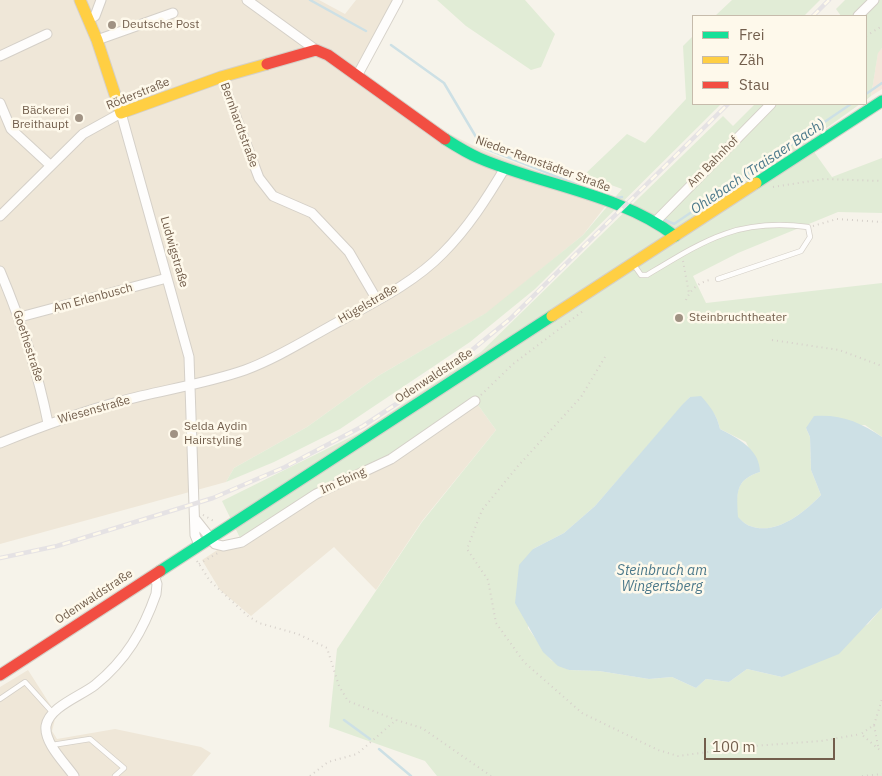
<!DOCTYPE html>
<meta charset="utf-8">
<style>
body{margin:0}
#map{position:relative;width:882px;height:776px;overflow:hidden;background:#f6f3ea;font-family:"IBM Plex Sans",sans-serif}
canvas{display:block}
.legend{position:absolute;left:692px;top:15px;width:175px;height:90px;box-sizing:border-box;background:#fef9eb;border:1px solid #c6bbab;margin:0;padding:6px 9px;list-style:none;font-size:15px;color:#725e4c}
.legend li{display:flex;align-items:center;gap:10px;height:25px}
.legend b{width:25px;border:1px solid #c6bbab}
.scale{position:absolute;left:704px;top:738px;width:131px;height:22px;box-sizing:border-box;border:2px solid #725e4c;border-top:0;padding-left:6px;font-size:15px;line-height:18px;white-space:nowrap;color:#725e4c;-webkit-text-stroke:4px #fef9eb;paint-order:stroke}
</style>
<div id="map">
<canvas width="882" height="776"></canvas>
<ul class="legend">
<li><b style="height:6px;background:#16e098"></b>Frei</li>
<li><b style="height:6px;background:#ffcf43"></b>Zäh</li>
<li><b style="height:6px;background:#f24e42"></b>Stau</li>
</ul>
<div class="scale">100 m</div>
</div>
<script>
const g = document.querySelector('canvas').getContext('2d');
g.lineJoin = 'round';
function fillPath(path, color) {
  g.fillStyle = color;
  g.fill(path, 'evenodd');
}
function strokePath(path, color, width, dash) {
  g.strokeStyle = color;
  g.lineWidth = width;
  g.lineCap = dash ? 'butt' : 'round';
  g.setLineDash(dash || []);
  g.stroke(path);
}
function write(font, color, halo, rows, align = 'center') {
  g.font = font + ' "IBM Plex Sans",sans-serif';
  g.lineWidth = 5;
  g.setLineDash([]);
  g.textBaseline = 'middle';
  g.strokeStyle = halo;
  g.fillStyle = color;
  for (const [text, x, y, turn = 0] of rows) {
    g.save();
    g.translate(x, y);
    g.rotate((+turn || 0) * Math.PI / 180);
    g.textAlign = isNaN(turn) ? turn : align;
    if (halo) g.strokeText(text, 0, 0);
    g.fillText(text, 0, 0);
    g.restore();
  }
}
fillPath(new Path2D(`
 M0,0H319L345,14L356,0H401L362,76L450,134L484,151L611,199L583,235L490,311L378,376L307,427L234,468L226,482L0,544Z
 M475,401L496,430L422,521L376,590L334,547L251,616L220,590L202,560L225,545L242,542Z
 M28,670L51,706L55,719L52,731L57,739L115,729L201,747L211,753L192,776H0V687Z`), '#efe7d8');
fillPath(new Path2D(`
 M882,48V89L871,96L878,52Z`), '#f3e7db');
fillPath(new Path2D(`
 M437,0H525L555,34L541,67L531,70L466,26Z
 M732,0H820L804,16H715Z
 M845,0H882V48L878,53L871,96L866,100V16H841L836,9Z
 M693,36V104H721L535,289L470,342L340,429L274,462L226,482L234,468L307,427L378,376L486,313L583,235L622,189L584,175L627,134L645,143L686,99L683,46Z
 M755,104H860L807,142L832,177L882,158V213L838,212L738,253L693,276L706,303L882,283V437L865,425L806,428L810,437L811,470L821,495C805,512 776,536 750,526C746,525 741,520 737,517C737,494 734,480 760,472L746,442L720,429C716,410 707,405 690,397L595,506L564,533L533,549L528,628L551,660L569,670L599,671L649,679L672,677L696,688L706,679L729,682L747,669L782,677L868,624L882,608V776H437L425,761L329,727L337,649L422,522L496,430L475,401L391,459L316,494L242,542L222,501L361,432L481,352L723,116L733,126Z`), '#e1ecd6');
fillPath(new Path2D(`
 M701,396C710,406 717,415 720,429C737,438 760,449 760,472C734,480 737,494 738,517C741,520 746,525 750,526C776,536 805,512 821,495L811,470L810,437L806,428L814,416C841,414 860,422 882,437V608L839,654L782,677L747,669L729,682L706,679L696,688L672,677L649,679L599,671L569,670L558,666L543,652L515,603L519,565L533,549L564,533L595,506L682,405L690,397Z`), '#cde0e5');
strokePath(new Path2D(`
 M310,0L366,31
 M391,45L444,83L482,147L578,185
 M866,94L882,83
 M616,198L622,197
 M665,220L674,224L851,104
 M344,720L370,739
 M379,749L411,776`), '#cde0e5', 2.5);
const lane = new Path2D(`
 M634,265L641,275H647C705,240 738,218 808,227L810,237L801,251L718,279
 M0,699L25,682L53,713
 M52,745L90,739L124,768L115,776`);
const street = new Path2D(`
 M247,0L316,50
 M858,16L874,0
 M88,19L95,16L101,0
 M97,40L173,13
 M0,56L47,34
 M357,76L398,0
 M221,77L259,178L273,196L312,213L349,252L377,300
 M0,103L11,129L50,165
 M0,216L83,134L121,113L189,357L195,535L199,545
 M656,221L771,104
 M0,271C22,323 37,368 48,423
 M20,317L167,278
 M0,443C40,427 80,412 121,401C162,390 205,384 245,370C275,359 302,342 329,327C368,305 412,285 443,253C468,228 487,198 505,168
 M196,520L215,544L223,546L242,542L316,494L391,459L475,401
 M74,776C65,763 44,743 46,726C49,707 81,696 95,685C126,660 143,631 156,594L157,584L154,575`);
const fast = new Path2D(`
 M445,139C456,146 467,153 479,158C541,185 621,194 675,236
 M756,183L882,101
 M160,571L552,316`);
const slow = new Path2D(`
 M80,0L97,40L121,113L221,77L267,64
 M552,316L756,183`);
const jam = new Path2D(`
 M267,64L316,50L328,55L445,139
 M0,675L160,571`);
strokePath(lane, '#d5d0c8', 6);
strokePath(street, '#d5d0c8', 11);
strokePath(fast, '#d5d0c8', 13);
strokePath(slow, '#d5d0c8', 13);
strokePath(jam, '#d5d0c8', 13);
strokePath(new Path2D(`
 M866,36L882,26
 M773,187L824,179L882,181
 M813,226L837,219L882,222
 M683,261L689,293
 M686,300C690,290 700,281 711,280
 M772,340L839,350L882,366
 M605,357L581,397L518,466L482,510L467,549L488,580L496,623L524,662L582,713L658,750L678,756L753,746L821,741L861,734
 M481,395L513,364L583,311
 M203,515L214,521
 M197,561L210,581L248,616L259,623L298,634L327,648L339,686L348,701L396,720
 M199,564L218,553
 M874,725L882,699
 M878,746L874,725L861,734L882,752
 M310,776L328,762L357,754L396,720L422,728L491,776
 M862,776L882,774`), '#d7d1cb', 2, [1, 4]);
strokePath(lane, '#fefdfc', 4.5);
strokePath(street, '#fefdfc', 9);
strokePath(fast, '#16e098', 11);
strokePath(slow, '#ffcf43', 11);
strokePath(jam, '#f24e42', 11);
const rail = new Path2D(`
 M813,16L829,0
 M0,558L57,546L213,498L285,467L363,426L446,371L510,319L728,104`);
strokePath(rail, '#e5e2e4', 4.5);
strokePath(rail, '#fef9eb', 2.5, [8]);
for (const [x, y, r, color] of [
 [112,25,5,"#a09283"],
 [79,118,5,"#a09283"],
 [679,318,5,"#a09283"],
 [174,434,5,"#a09283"]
]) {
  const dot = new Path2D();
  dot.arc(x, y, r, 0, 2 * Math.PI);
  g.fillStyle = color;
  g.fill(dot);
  strokePath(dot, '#fef9eb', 2);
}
write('12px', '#725e4c', '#fef9eb', [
 ["Deutsche Post",122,25],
 ["Bäckerei",69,111,"right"],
 ["Breithaupt",69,125,"right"],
 ["Steinbruchtheater",689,318],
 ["Selda Aydin",184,427],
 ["Hairstyling",184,441]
], 'left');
write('12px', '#725e4c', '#fef9eb', [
 ["Röderstraße",138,94,-22],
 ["Bernhardtstraße",239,125,70],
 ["Am Bahnhof",713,162,-45],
 ["Nieder-Ramstädter Straße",543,164,20],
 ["Ludwigstraße",174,252,74],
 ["Am Erlenbusch",93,298,-15],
 ["Hügelstraße",368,304,-30],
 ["Goethestraße",28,346,72],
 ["Odenwaldstraße",434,376,-33],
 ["Wiesenstraße",94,410,-16],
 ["Im Ebing",343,481,-24],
 ["Odenwaldstraße",94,597,-33]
]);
write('italic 14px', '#4b788a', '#fef9eb', [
 ["Ohlebach (Traisaer Bach)",758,167,-34],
 ["Steinbruch am",662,571],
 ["Wingertsberg",662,587]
]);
</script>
